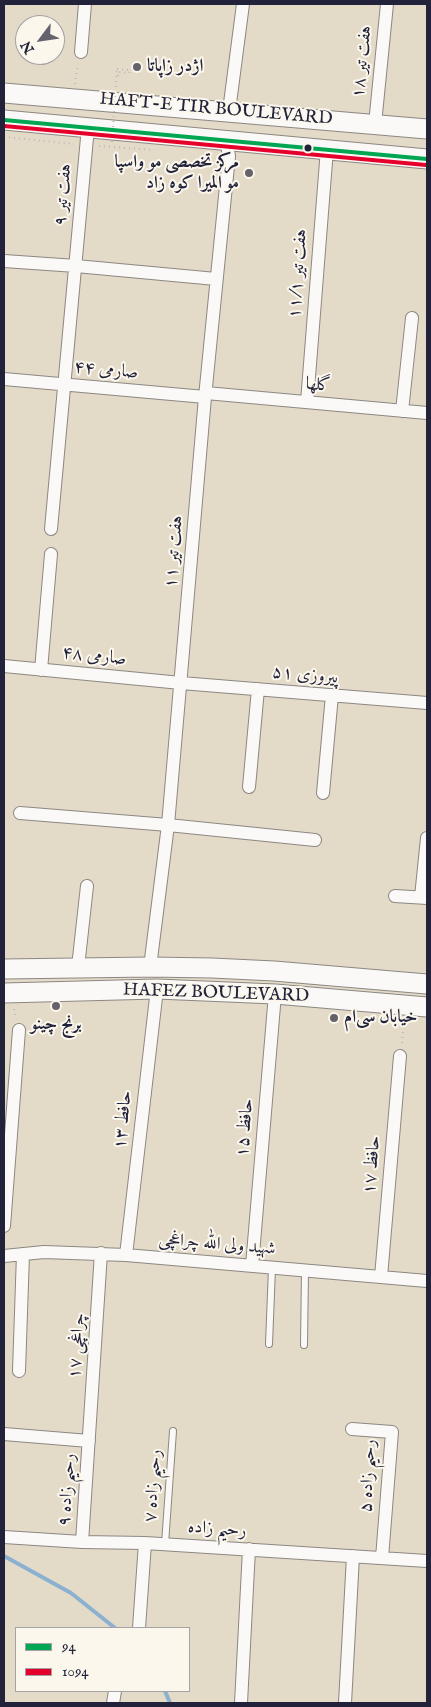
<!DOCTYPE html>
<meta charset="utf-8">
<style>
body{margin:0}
#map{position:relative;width:431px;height:1707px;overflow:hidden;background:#e3dac8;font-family:"IM FELL English",serif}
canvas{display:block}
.frame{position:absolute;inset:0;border:5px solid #22223b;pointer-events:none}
.legend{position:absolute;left:15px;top:1627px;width:175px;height:65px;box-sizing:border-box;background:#fbf7ec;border:1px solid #a4a2a5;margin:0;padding:6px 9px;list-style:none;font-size:15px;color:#22223b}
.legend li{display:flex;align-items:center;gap:10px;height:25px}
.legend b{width:25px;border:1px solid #a4a2a5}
.north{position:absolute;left:15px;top:15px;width:50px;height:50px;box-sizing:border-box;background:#fbf7ec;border:1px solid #a4a2a5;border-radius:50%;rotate:239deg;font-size:14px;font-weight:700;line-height:20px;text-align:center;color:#22223b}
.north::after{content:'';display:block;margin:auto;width:18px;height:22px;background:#66626c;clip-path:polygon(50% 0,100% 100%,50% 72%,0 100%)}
</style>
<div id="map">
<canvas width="431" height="1707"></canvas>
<div class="frame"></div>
<ul class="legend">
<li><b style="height:6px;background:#00a651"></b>94</li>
<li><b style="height:6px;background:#e4002b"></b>1094</li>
</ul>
<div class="north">N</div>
</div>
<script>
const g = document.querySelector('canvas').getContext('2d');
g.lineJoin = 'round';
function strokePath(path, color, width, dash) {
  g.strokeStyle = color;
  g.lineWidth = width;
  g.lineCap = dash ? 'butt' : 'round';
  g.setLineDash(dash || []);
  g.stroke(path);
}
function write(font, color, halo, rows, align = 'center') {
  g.font = font + ' "IM FELL English",Amiri,serif';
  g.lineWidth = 4;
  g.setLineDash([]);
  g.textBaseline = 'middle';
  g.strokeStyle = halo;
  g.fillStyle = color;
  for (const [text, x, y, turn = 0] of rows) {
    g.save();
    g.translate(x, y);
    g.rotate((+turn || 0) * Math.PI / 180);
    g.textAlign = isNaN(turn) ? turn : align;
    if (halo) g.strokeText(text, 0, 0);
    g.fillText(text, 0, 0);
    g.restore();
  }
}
strokePath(new Path2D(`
 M4,1556L71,1593L115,1628
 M165,1691L170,1703`), '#8bb1d1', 4);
const lane = new Path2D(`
 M269,1344L272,1268
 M304,1345L305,1271
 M165,1544L173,1431`);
const street = new Path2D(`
 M81,52L85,4
 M229,111L243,4
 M375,124L387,4
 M4,261L76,266L216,279
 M4,379L205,397
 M206,393L427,413
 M307,402L327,149
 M402,411L412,318
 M51,529L88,127
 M4,666L181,683L427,703
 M41,670L51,554
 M249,787L258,689
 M323,793L332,695
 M20,813L168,825L315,840
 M395,896L427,898
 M421,897L427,838
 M78,967L87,886
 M150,967L168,825L205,397L229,156L226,140
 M4,1226L19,1030
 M126,1255L157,989
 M4,1256L44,1252L126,1255L427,1281
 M252,1266L275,994
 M381,1277L400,1056
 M19,1371L23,1254
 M352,1429L392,1432L382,1558
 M4,1434L89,1441
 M4,1537L82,1542L145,1543L427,1561
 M82,1542L101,1253
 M139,1628L145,1543
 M113,1703L115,1691
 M241,1703L249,1549
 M345,1703L353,1556`);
const secondary = new Path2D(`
 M4,93L427,129
 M4,120L427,159
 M4,969L150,967L212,968L274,971L427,984
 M4,993L157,989L275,994L427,1007`);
strokePath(lane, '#8c8782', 8);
strokePath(street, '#8c8782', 14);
strokePath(secondary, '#8c8782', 21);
strokePath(new Path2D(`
 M117,69L130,70L129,73L118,72V76
 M75,84L78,64
 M4,137L74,144
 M99,146L154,150
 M14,1009L16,1019
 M402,1043L404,1021`), '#bbbab9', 2, [1, 4]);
strokePath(lane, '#fbf9f7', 6);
strokePath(street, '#fbf9f7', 12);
strokePath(secondary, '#fbf9f7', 19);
strokePath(new Path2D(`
 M112,142L117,69`), '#bbbab9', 2, [1, 4]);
strokePath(new Path2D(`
 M4,120L427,159`), '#00a651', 4);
strokePath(new Path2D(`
 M4,126L426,165`), '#e4002b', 4);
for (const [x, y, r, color] of [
 [137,67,5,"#66626c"],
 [308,148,4.5,"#22223b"],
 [249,173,5,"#66626c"],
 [56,1006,5,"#66626c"],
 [334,1018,5,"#66626c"]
]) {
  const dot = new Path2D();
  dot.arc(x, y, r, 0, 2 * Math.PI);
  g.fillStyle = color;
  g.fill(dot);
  strokePath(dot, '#fbf7ec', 2);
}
write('18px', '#22223b', '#fbf7ec', [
 ["هفت تیر ۱۸",363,62,-84],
 ["HAFT-E TIR BOULEVARD",216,110,5],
 ["هفت تیر ۹",64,195,-85],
 ["هفت تیر ۱۱/۱",299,274,-86],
 ["صارمی ۴۴",106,371,5],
 ["گلها",318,386,5],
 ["هفت تیر ۱۱",175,552,-85],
 ["صارمی ۴۸",94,657,6],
 ["پیروزی ۵۱",305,676,5],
 ["HAFEZ BOULEVARD",216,994,2],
 ["حافط ۱۳",124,1120,-84],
 ["حافظ ۱۵",246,1128,-85],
 ["حافظ ۱۷",373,1165,-85],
 ["شهید ولی الله چراغچی",217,1245,5],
 ["چراغچی ۱۷",78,1346,-86],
 ["رحیم زاده ۵",369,1476,-87],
 ["رحیم زاده ۷",154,1486,-86],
 ["رحیم زاده ۹",68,1490,-86],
 ["رحیم زاده",217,1530,4]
]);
write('bold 18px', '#22223b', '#fbf7ec', [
 ["اژدر زاپاتا",147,67],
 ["مرکز تخصصی مو واسپا",239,163,"right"],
 ["مو المیرا کوه زاد",239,184,"right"],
 ["خیابان سی‌ام",344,1018],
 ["برنج چینو",56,1025,"center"]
], 'left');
</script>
